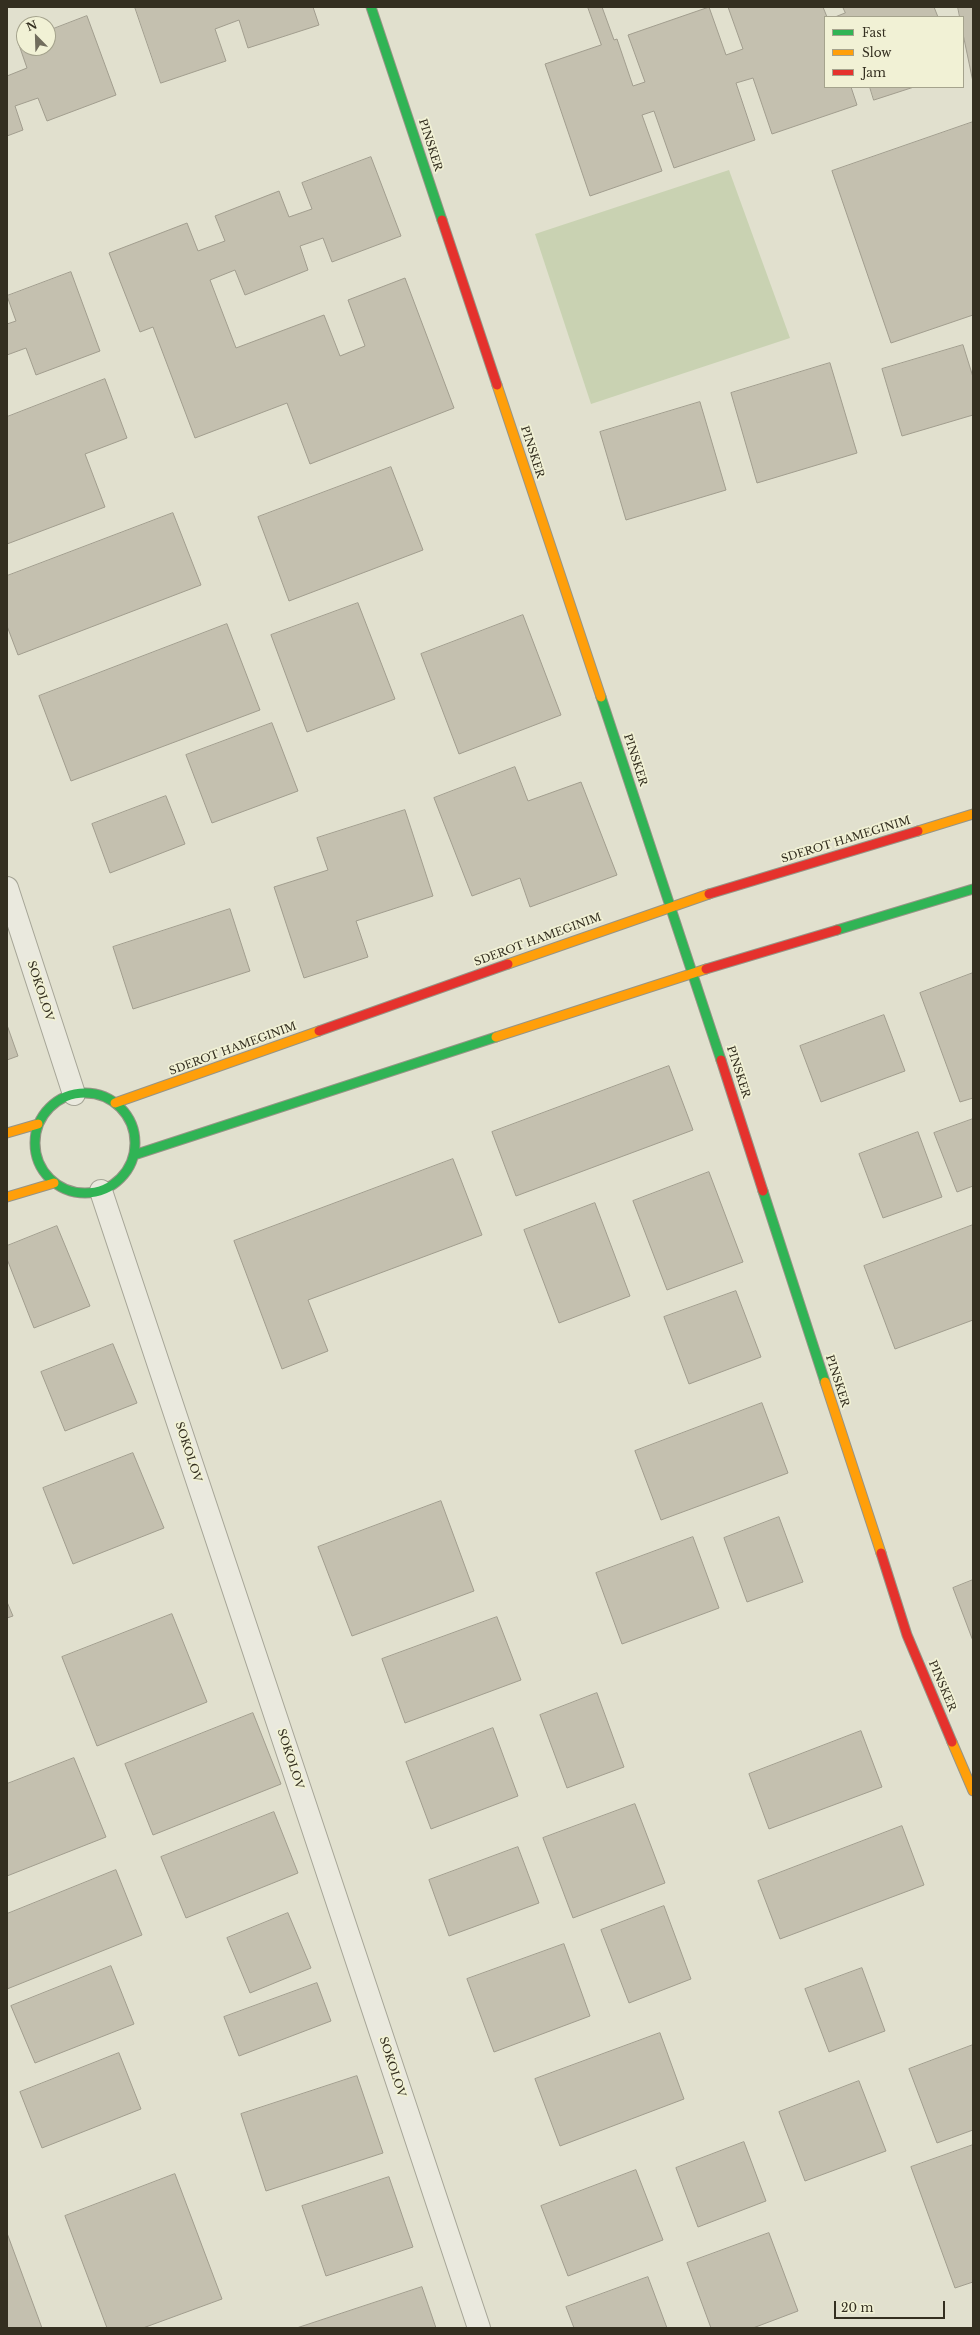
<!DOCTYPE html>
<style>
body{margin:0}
#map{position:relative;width:980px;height:2335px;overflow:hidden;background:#e1e0ce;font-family:"Libre Baskerville",serif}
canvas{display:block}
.frame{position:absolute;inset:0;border:8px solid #342f20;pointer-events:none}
.legend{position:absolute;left:824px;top:16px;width:140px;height:72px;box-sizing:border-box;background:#f1f1d5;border:1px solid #a5a38d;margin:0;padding:5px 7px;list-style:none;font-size:12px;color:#342f20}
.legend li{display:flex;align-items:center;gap:8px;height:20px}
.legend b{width:20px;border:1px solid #a5a38d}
.north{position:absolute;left:16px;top:16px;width:40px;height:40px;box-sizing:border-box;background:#f1f1d5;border:1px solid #a5a38d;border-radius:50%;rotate:337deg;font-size:11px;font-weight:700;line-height:16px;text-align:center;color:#342f20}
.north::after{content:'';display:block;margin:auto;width:14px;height:18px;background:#716d5d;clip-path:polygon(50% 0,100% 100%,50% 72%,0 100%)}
.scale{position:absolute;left:834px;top:2301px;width:111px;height:18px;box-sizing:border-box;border:2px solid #342f20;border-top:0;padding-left:5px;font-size:12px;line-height:14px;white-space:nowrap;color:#342f20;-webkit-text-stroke:3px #f1f1d5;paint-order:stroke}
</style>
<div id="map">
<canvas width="980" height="2335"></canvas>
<div class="frame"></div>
<ul class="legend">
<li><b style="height:5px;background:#30b455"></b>Fast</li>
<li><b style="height:5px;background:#ff9f0a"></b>Slow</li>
<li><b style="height:5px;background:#e5322d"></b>Jam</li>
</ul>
<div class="north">N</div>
<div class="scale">20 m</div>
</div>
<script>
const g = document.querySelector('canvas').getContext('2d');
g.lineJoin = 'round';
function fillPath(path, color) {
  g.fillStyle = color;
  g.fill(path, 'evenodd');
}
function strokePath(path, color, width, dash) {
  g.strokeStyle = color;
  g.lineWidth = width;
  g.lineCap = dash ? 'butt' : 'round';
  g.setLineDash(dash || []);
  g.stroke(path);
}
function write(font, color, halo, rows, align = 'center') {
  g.font = font + ' "Libre Baskerville",serif';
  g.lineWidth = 3.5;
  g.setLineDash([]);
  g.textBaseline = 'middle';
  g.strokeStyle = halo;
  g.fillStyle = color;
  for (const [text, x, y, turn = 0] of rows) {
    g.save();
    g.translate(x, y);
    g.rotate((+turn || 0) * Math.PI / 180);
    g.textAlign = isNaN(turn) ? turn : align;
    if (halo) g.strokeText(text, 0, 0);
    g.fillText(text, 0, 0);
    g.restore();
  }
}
fillPath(new Path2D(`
 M729,170L790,338L591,404L535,234Z`), '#c9d2b2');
const building = new Path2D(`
 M135,7H313L319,25L248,48L239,20L215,29L226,61L161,83Z
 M588,7H602L614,40L617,39L633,86L645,82L628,35L709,7L726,55L743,49L728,7H823L827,17H825V87H851L857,105L772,134L753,78L736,83L755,140L674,168L654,111L642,115L662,171L590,196L545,64L601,45Z
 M843,7H934L938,17H835L845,13Z
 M958,7H973V82L963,34V17H960Z
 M87,16L116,95L47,121L38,98L15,106L23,130L7,136V76L27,68L18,42L24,40V48H48V31Z
 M870,87H914L874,100Z
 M973,122V315L891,343L832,171Z
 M371,157L401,236L332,262L323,238L300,246L308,270L245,295L235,270L210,280L236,348L324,315L340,356L365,346L348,300L405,278L454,408L310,464L287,403L195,438L153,327L140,332L109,253L187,223L198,251L225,241L215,216L279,191L289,217L312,209L302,183Z
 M71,272L100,351L36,375L26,348L7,355V324L16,321L7,296Z
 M963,345L973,377V415L902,436L882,369Z
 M830,363L857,453L757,483L731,393Z
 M105,379L127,438L85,454L105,507L7,544V417Z
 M700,402L726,490L626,520L600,432Z
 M391,467L423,550L289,601L258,517Z
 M173,513L201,585L18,655L7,626V576Z
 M358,603L395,699L307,732L271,635Z
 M523,615L561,715L459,754L421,654Z
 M227,624L260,710L71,781L39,696Z
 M272,723L298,791L212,823L186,755Z
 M515,767L528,801L581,782L617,875L530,907L520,878L472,896L434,798Z
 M166,796L185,844L110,873L92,824Z
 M405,810L433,896L356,921L368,957L304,978L274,887L328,870L317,838Z
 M230,909L250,971L133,1009L113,947Z
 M973,973V1098L960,1102L920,993Z
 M884,1015L905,1071L821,1102L800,1046Z
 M7,1025L18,1056L7,1060Z
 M669,1066L693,1130L516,1196L492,1132Z
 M973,1119V1186L957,1192L934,1133Z
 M918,1132L942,1197L883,1218L859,1154Z
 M453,1159L482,1235L308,1300L328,1351L282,1369L234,1241Z
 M709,1172L743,1262L667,1290L633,1201Z
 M595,1203L630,1296L559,1323L524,1230Z
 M973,1225V1320L895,1349L864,1266Z
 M57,1226L90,1306L34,1328L7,1259V1246Z
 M736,1291L761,1357L689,1384L664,1317Z
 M113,1344L137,1403L65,1431L41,1372Z
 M762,1403L788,1473L661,1520L635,1451Z
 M133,1453L164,1528L73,1564L43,1488Z
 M441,1501L474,1591L352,1636L318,1547Z
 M779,1517L803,1582L747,1602L724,1538Z
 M693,1537L719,1608L622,1644L596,1573Z
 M973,1580V1641L953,1588Z
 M7,1602L13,1616L7,1618Z
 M172,1614L207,1702L97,1746L62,1657Z
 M497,1617L521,1680L405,1723L382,1659Z
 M597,1693L624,1767L567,1788L540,1715Z
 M253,1713L281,1784L153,1835L125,1764Z
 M493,1728L518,1796L431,1829L406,1762Z
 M861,1731L882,1787L769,1829L749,1774Z
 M74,1758L106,1837L7,1876V1784Z
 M635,1804L665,1883L573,1918L543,1838Z
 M274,1812L298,1873L186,1918L161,1857Z
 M902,1826L924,1885L780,1939L758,1881Z
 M518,1847L539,1903L449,1936L429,1880Z
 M116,1870L142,1935L7,1989V1914Z
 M664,1906L691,1979L629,2003L601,1930Z
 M288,1913L311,1968L250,1993L227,1938Z
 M564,1944L590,2016L494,2052L467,1979Z
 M111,1966L134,2024L35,2063L11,2006Z
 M862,1968L885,2031L829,2052L805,1989Z
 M317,1983L331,2021L239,2056L224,2017Z
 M660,2033L684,2099L560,2146L535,2079Z
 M973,2045V2130L937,2143L909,2069Z
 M119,2053L141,2109L42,2148L20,2092Z
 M357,2076L383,2153L266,2191L241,2114Z
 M859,2081L886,2151L805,2181L779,2112Z
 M744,2142L766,2201L698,2227L676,2168Z
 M973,2145V2282L955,2288L911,2167Z
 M636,2170L663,2240L568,2276L541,2206Z
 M175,2174L222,2299L143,2328H107L65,2216Z
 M389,2177L413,2247L326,2276L302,2206Z
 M7,2233L42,2328H7Z
 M769,2233L798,2311L753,2328H711L687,2263Z
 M648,2277L667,2328H574L566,2307Z
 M422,2287L436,2328H297Z`);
fillPath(building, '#c4c0af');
strokePath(building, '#a19d8e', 1);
const street = new Path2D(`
 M7,888L74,1094
 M101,1191L479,2328`);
const fast = new Path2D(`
 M371,7L442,220
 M601,697L721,1060
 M837,930L973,889
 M35 1143a50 50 0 1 1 100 0a50 50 0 1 1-100 0Z
 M134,1155L496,1037
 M763,1191L825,1382`);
const slow = new Path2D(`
 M497,385L601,697
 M918,831L973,814
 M508,964L709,894
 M496,1037L706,969
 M115,1103L319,1031
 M7,1133L38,1124
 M7,1197L54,1183
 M825,1382L881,1553
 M952,1742L973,1791`);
const jam = new Path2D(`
 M442,220L497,385
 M709,894L918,831
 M706,969L837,930
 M319,1031L508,964
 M721,1060L763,1191
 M881,1553L907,1635L952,1742`);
strokePath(street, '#a6a597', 24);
strokePath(fast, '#969486', 11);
strokePath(slow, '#969486', 11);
strokePath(jam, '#969486', 11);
strokePath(street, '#eae9de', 22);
strokePath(fast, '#30b455', 9);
strokePath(slow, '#ff9f0a', 9);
strokePath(jam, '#e5322d', 9);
write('11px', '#342f20', '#f1f1d5', [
 ["PINSKER",430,145,72],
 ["PINSKER",532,452,72],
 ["PINSKER",635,760,72],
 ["SDEROT HAMEGINIM",846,840,-17],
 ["SDEROT HAMEGINIM",538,940,-20],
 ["SOKOLOV",40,991,72],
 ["SDEROT HAMEGINIM",233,1049,-20],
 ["PINSKER",738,1072,72],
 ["PINSKER",837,1381,72],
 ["SOKOLOV",188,1452,72],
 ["PINSKER",942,1686,67],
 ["SOKOLOV",290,1759,72],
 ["SOKOLOV",392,2067,72]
]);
</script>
